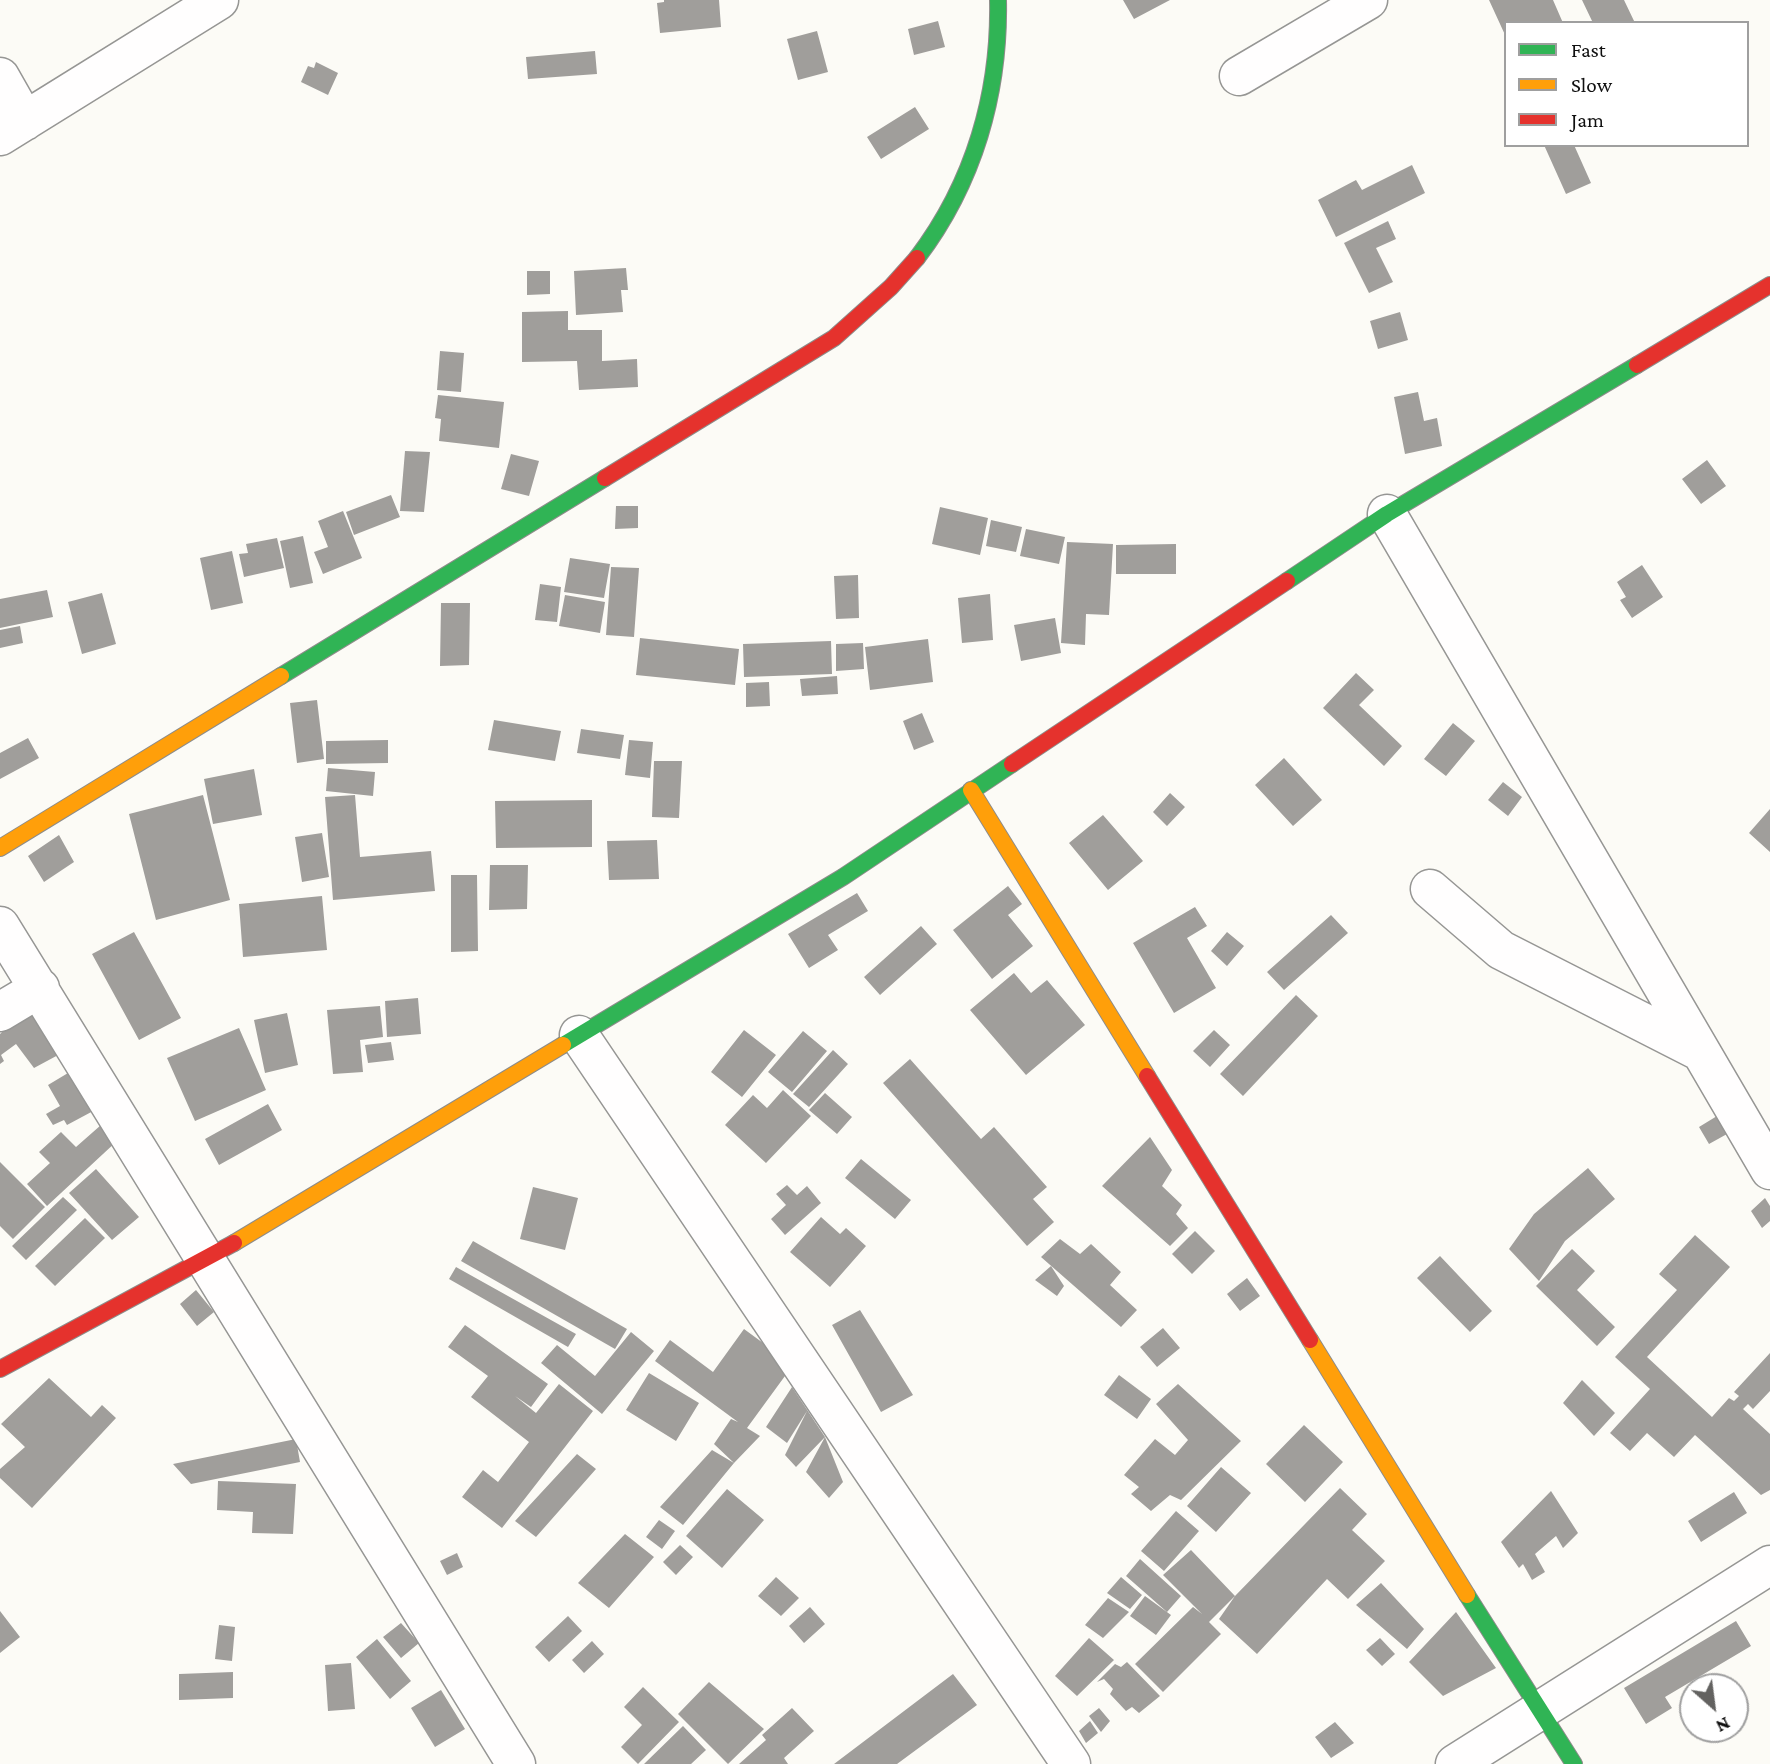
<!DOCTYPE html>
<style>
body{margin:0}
#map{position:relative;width:1770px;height:1764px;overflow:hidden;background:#fcfbf6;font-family:"Crimson Pro",serif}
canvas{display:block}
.legend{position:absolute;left:1504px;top:21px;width:245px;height:126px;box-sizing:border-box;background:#fff;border:2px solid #9f9f9f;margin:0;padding:9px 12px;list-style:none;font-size:21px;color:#101010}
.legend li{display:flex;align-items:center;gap:14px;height:35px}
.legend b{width:35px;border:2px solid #9f9f9f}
.north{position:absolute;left:1679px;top:1673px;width:70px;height:70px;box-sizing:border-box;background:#fff;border:2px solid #9f9f9f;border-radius:50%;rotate:152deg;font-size:19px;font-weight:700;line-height:28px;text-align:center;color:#101010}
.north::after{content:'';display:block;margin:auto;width:24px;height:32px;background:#636260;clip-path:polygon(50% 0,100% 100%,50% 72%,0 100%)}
</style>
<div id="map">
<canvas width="1770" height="1764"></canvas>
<ul class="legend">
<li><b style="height:9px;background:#30b455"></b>Fast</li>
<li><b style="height:9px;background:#ff9f0a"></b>Slow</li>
<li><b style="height:9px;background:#e5322d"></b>Jam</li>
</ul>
<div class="north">N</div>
</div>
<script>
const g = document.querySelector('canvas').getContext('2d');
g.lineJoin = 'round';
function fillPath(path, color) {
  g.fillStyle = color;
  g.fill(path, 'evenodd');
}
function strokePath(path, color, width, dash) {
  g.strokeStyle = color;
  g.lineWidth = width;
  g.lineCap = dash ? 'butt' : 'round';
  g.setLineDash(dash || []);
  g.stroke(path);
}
fillPath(new Path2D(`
 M664,0H719L721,27L660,33L657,3L664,2Z
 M1123,0H1170L1134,19Z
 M1489,0H1553L1563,23H1506V37Z
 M1582,0H1624L1635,23H1593Z
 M938,21L945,47L914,55L908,29Z
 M817,31L828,72L798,80L787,39Z
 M595,51L597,74L528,79L526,57Z
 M316,62L338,73L328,95L301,82L308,66L314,68Z
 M915,107L929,129L881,159L867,137Z
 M1544,145H1574L1591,183L1566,194Z
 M1412,165L1425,193L1336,237L1318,200L1356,180L1362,190Z
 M1388,221L1396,239L1376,248L1393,282L1369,293L1344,243Z
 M626,268L628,290H621L623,312L576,315L574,271Z
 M527,271H550V294L527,295Z
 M568,311V330H602V361L637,359L638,387L579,390L577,361L522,362V312Z
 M1400,312L1408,340L1378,349L1370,321Z
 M440,351L464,353L461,392L437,390Z
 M1418,392L1424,421L1437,418L1442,446L1405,454L1394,397Z
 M438,395L504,402L499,448L439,441L441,419L435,418Z
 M405,451L430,452L424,512L400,511Z
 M511,454L539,461L529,496L501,489Z
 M1707,460L1726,486L1701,504L1682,479Z
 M391,495L400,517L354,535L346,512Z
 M616,506H638V528L615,529Z
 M940,507L988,518L980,555L932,544Z
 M343,511L362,558L323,574L314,552L328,547L318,521Z
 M991,520L1022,527L1016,552L986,546Z
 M1026,529L1065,537L1059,564L1020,556Z
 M303,536L313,583L290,588L280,541Z
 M277,538L284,568L244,577L239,554L248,553L246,544Z
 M1067,542L1113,544L1109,615L1086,614L1085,645L1061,643Z
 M1176,544V574H1116V545Z
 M232,551L243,603L211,610L200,558Z
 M570,558L610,564L604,598L564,592Z
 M1642,565L1663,597L1632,618L1620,600L1626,597L1617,582Z
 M611,567L639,568L634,637L606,635Z
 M858,575L859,618L836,619L834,576Z
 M540,584L561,587L557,622L535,620Z
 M47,590L53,617L0,628V599Z
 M102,593L116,644L82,654L68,602Z
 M990,594L993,640L962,643L958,598Z
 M565,595L605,602L600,633L559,626Z
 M441,603H470L469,665L440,666Z
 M1055,618L1061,653L1021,661L1014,625Z
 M20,626L23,643L0,648V630Z
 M640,638L739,649L735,685L636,675Z
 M928,639L933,682L870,690L865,647Z
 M831,641L832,674L744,677L743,644Z
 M863,643L864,669L836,671V644Z
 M1356,673L1374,690L1359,705L1402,746L1384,766L1323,708Z
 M837,676L838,694L802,696L800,679Z
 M769,682L770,706L746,707V683Z
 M317,700L324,759L297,763L290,703Z
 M922,713L934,742L914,750L903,721Z
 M494,720L561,731L555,761L488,750Z
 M1453,723L1475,741L1446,776L1424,759Z
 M581,729L624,735L620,759L577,753Z
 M28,738L39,758L0,779V753Z
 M388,740V763L326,764V741Z
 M629,740L653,742L650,778L625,775Z
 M1284,758L1322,800L1293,826L1255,785Z
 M654,761H682L679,818L652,817Z
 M328,768L375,772L373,796L326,791Z
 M254,769L262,815L213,824L204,779Z
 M1503,782L1522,797L1508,816L1488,800Z
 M1170,793L1185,807L1167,826L1153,812Z
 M203,795L230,900L156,920L129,814Z
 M355,795L360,857L431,851L435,891L333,900L325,797Z
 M592,800V847L496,848L495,801Z
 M1770,809V852L1749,833Z
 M1103,815L1143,861L1108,890L1069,843Z
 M322,833L329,877L302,882L295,837Z
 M59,835L74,862L44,882L28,856Z
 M657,840L659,879L609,880L607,841Z
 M490,865H528L527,909L489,910Z
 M451,875H477L478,951L451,952Z
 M1008,886L1022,904L1008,915L1033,946L992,979L953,930Z
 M857,893L868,911L828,935L838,950L809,968L788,934Z
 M322,896L327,950L243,957L239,904Z
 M1195,907L1207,926L1187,938L1216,988L1174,1013L1133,943Z
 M1331,915L1348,933L1284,990L1267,972Z
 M921,926L937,944L880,995L864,977Z
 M134,932L181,1018L139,1040L92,954Z
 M1227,932L1244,946L1227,966L1211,951Z
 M1014,973L1031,993L1047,980L1085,1025L1026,1075L970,1010Z
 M1296,995L1318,1016L1243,1096L1220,1074Z
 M418,998L421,1034L387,1037L385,1001Z
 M31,1006L60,1054L34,1068L16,1044L1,1055L4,1061L0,1064V1034Z
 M380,1006L383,1037L360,1040L363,1072L333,1074L327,1010Z
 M287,1013L298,1065L265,1073L254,1020Z
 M239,1028L266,1090L195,1121L167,1058Z
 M744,1030L776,1055L742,1097L711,1072Z
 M1214,1030L1230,1045L1210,1067L1193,1051Z
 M803,1031L827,1051L792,1092L768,1072Z
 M391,1042L394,1060L368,1063L365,1045Z
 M833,1050L848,1064L809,1107L793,1094Z
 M910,1059L981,1139L994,1127L1047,1187L1033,1199L1054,1222L1027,1246L883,1083Z
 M73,1070L95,1110L67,1125L64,1120L53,1125L46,1114L60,1106L48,1085Z
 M783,1090L811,1116L766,1163L725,1125L753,1095L767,1108Z
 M825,1093L852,1117L837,1134L809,1110Z
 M268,1104L282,1130L219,1165L205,1139Z
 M1717,1116L1727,1134L1709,1144L1699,1127Z
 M101,1125L117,1141L47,1206L27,1184L50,1163L39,1152L61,1132L76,1147Z
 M1150,1137L1172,1170L1162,1186L1182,1205L1176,1214L1188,1228L1170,1246L1102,1186Z
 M861,1159L911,1200L895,1219L845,1178Z
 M0,1162L45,1207L13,1239L0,1226Z
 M1588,1168L1615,1199L1565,1241L1539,1281L1509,1249L1534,1214Z
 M96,1169L139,1217L112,1240L69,1193Z
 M787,1185L797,1195L807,1186L821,1203L785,1235L771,1219L786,1205L776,1194Z
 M533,1187L578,1198L565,1250L520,1239Z
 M63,1197L77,1210L26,1260L12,1246Z
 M1765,1198L1770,1206V1221L1762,1228L1751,1211Z
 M821,1217L840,1234L846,1228L866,1246L830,1287L790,1252Z
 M85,1218L105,1238L55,1286L35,1266Z
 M1195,1231L1215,1251L1192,1274L1172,1254Z
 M1695,1235L1730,1267L1647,1357L1712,1417L1729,1398L1734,1401L1739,1396L1734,1392L1770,1353V1391L1753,1409L1748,1404L1743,1409L1770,1434V1490L1761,1495L1695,1435L1674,1457L1647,1433L1630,1451L1610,1433L1650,1389L1615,1357L1677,1290L1659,1274Z
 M1060,1239L1080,1254L1091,1244L1121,1272L1110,1285L1137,1310L1121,1327L1041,1257Z
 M473,1241L627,1329L615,1349L461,1261Z
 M1572,1249L1595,1271L1577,1290L1615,1327L1597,1346L1536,1286Z
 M1440,1256L1492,1311L1470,1332L1417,1278Z
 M1051,1266L1064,1286L1057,1296L1035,1280Z
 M456,1267L576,1334L568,1347L449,1279Z
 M1247,1278L1260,1296L1240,1311L1227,1294Z
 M196,1290L214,1312L197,1326L180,1304Z
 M860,1310L913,1395L881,1412L832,1325Z
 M465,1325L548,1384L531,1407L515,1396L536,1413L559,1384L593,1411L502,1528L462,1497L483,1470L498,1482L529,1442L471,1397L488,1376L448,1347Z
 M1163,1328L1180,1348L1157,1367L1140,1347Z
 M744,1329L793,1365L747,1428L760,1436L734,1463L683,1525L660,1507L712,1450L734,1463L714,1444L731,1419L738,1422L655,1361L670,1340L713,1372Z
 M631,1332L654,1351L602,1414L541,1363L557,1345L595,1376Z
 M649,1373L699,1403L676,1441L626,1410Z
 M1119,1375L1151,1399L1137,1419L1104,1395Z
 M49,1378L91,1417L102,1405L116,1418L32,1508L0,1478V1469L25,1447L1,1424Z
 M1582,1380L1615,1413L1594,1436L1563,1403Z
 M1178,1384L1241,1441L1181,1500L1170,1495L1151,1511L1131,1494L1139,1487L1124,1475L1155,1439L1175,1455L1188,1440L1156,1404Z
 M792,1387L825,1437L796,1467L785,1455L807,1411L787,1443L766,1427Z
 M1304,1425L1343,1462L1305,1502L1266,1464Z
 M825,1437L843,1482L829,1498L806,1472Z
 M296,1439L300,1462L191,1484L173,1464Z
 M577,1454L596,1469L536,1537L515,1521Z
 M1221,1467L1251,1493L1216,1532L1187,1506Z
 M218,1481L296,1484L293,1534L252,1533L253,1512L217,1510Z
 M1340,1488L1367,1514L1352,1530L1385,1561L1348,1599L1327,1579L1257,1654L1219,1619L1235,1596Z
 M727,1489L764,1520L722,1568L686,1536Z
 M1551,1491L1578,1533L1563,1548L1556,1536L1535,1554L1545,1572L1532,1580L1523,1564L1519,1568L1501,1542Z
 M1734,1492L1747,1513L1701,1542L1688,1521Z
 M1176,1511L1199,1531L1164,1571L1141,1551Z
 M659,1520L675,1531L662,1549L646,1537Z
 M625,1534L654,1557L609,1608L578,1583Z
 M680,1545L693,1557L676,1575L663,1562Z
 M1191,1550L1235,1596L1209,1622L1221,1634L1163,1692L1135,1664L1193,1607L1202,1614L1163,1575Z
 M457,1553L463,1567L447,1575L440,1561Z
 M1140,1559L1181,1596L1167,1612L1126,1576Z
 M776,1577L799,1598L781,1616L758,1596Z
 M1121,1577L1142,1595L1130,1609L1107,1593Z
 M1381,1583L1424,1629L1407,1649L1356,1605Z
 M1145,1596L1171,1615L1156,1635L1130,1616Z
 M1108,1598L1129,1612L1103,1638L1085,1625Z
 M810,1607L825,1624L804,1643L789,1626Z
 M0,1611L20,1637L0,1653Z
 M1456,1612L1496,1668L1443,1696L1409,1662Z
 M568,1616L582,1631L549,1662L535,1647Z
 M1736,1621L1751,1646L1665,1697L1672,1708L1646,1724L1624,1688Z
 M401,1623L419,1643L401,1658L383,1637Z
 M219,1625L235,1627L232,1661L215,1659Z
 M1089,1638L1114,1660L1077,1696L1055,1676Z
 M1380,1638L1395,1654L1382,1666L1366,1650Z
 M377,1639L411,1681L390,1699L356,1657Z
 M592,1641L604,1654L584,1673L572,1660Z
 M1127,1662L1160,1696L1139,1713L1132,1707L1126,1711L1110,1694L1113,1689L1104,1679L1097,1682L1115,1664L1121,1667Z
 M351,1663L355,1709L328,1711L325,1665Z
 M233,1672V1698L179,1700V1674Z
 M953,1674L977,1705L897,1764H834Z
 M709,1682L764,1729L728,1764L678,1714Z
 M643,1687L679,1722L638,1764L621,1747L642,1725L624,1707Z
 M441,1690L465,1729L435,1747L411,1708Z
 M792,1708L814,1731L784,1758L788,1764H739L766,1740L762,1735Z
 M1099,1708L1110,1721L1101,1732L1089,1716Z
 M1090,1721L1098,1733L1086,1743L1079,1731Z
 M1335,1722L1354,1743L1331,1758L1315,1737Z
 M683,1726L706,1750L691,1764H644Z`), '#a09e9b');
const street = new Path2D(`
 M1239,76L1368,0
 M0,77L25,121
 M0,136L219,0
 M1387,514L1770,1170
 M1430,889L1501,950L1701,1052
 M0,926L516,1764
 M0,1012L40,988
 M579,1035L1071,1764
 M1455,1764L1770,1565`);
const fast = new Path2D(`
 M917,258C974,183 1000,93 998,0
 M1287,581L1387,514L1637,365
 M281,676L605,478
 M563,1045L843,877L1012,764
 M1467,1595L1574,1764`);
const slow = new Path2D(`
 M971,790L1147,1076
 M0,848L281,676
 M234,1243L563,1045
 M1310,1340L1467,1595`);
const jam = new Path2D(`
 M1637,365L1770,285
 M605,478L834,338L891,287L917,258
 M1012,764L1287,581
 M1147,1076L1310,1340
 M0,1369L234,1243`);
strokePath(street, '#969694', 41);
strokePath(fast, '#8d8c8a', 18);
strokePath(slow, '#8d8c8a', 18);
strokePath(jam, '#8d8c8a', 18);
strokePath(street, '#fffefe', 38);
strokePath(fast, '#30b455', 16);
strokePath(slow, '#ff9f0a', 16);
strokePath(jam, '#e5322d', 16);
</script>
